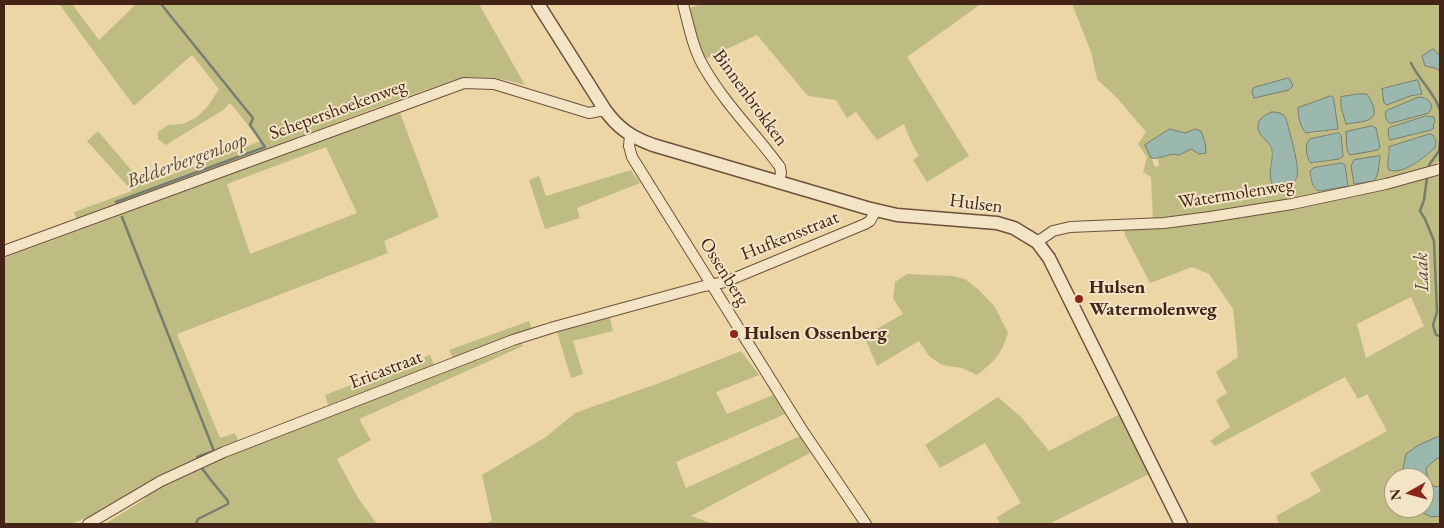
<!DOCTYPE html>
<style>
body{margin:0}
#map{position:relative;width:1444px;height:528px;overflow:hidden;background:#edd6a6;font-family:"EB Garamond",serif}
canvas{display:block}
.frame{position:absolute;inset:0;border:5px solid #442416;pointer-events:none}
.north{position:absolute;left:1384px;top:468px;width:50px;height:50px;box-sizing:border-box;background:#f3e4c5;border:1px solid #ad977f;border-radius:50%;rotate:263deg;font-size:14px;font-weight:700;line-height:20px;text-align:center;color:#442416}
.north::after{content:'';display:block;margin:auto;width:18px;height:22px;background:#8f2418;clip-path:polygon(50% 0,100% 100%,50% 72%,0 100%)}
</style>
<div id="map">
<canvas width="1444" height="528"></canvas>
<div class="frame"></div>
<div class="north">N</div>
</div>
<script>
const g = document.querySelector('canvas').getContext('2d');
g.lineJoin = 'round';
function fillPath(path, color) {
  g.fillStyle = color;
  g.fill(path, 'evenodd');
}
function strokePath(path, color, width, dash) {
  g.strokeStyle = color;
  g.lineWidth = width;
  g.lineCap = dash ? 'butt' : 'round';
  g.setLineDash(dash || []);
  g.stroke(path);
}
function write(font, color, halo, rows, align = 'center') {
  g.font = font + ' "EB Garamond",serif';
  g.lineWidth = 4;
  g.setLineDash([]);
  g.textBaseline = 'middle';
  g.strokeStyle = halo;
  g.fillStyle = color;
  for (const [text, x, y, turn = 0] of rows) {
    g.save();
    g.translate(x, y);
    g.rotate((+turn || 0) * Math.PI / 180);
    g.textAlign = isNaN(turn) ? turn : align;
    if (halo) g.strokeText(text, 0, 0);
    g.fillText(text, 0, 0);
    g.restore();
  }
}
fillPath(new Path2D(`
 M59,4H72L99,40L136,4H479L525,85L497,78L470,77L454,80L394,101L77,220L74,212L132,191L87,141L98,131L144,185L261,141L230,103L223,110L166,145L158,139V132L168,125L183,124L197,117L208,106L219,89L192,55L134,106Z
 M702,4H981L907,57L969,156L927,182L913,160L919,156L911,142L904,124L877,140L856,112L847,118L836,100L808,96L757,35L703,60L689,8Z
 M1072,4H1440V56L1434,49L1425,66L1435,68L1440,71V161C1416,174 1386,179 1360,185C1291,201 1222,210 1153,220L1151,177L1143,172L1147,157L1138,144L1146,132L1118,99L1097,79L1091,52ZM1357,94H1367C1383,120 1369,121 1346,124L1347,95ZM1331,96L1333,97L1334,101L1338,129L1310,134L1302,126L1298,112ZM1426,116L1434,128L1431,130L1390,139L1389,128ZM1286,118L1297,170L1295,182L1291,185L1270,168C1272,152 1273,146 1261,135ZM1170,129L1185,133L1200,131L1205,142L1199,154L1191,149L1179,155L1173,153L1158,159L1159,166L1155,167L1146,145ZM1339,133L1341,135L1343,156L1313,164L1310,139ZM1427,135L1435,148C1424,157 1404,175 1389,170C1387,162 1389,155 1389,147ZM1342,163L1345,165L1348,186L1320,191C1311,190 1311,179 1310,171L1313,168Z
 M399,110L439,217L384,241L388,253L177,334L220,438L235,433L243,450L321,419L521,344L523,346L359,419L371,440L337,459L358,498L377,524H105L145,499L140,489L102,512L70,524H4V258C136,210 267,159 399,110ZM326,147L357,213L250,254L227,184Z
 M631,170L640,183L577,208L580,218L545,229L529,180L539,176L546,196Z
 M1439,174H1440V524H1279L1276,516L1321,491L1310,473L1387,431L1367,394L1358,399L1345,377L1215,446L1210,441L1230,427L1216,400L1227,393L1216,372L1238,357L1233,309L1209,274L1192,267L1150,283L1125,235L1124,228L1228,219L1315,205L1345,196ZM1411,297L1424,326L1366,358L1357,324ZM1394,478H1424V508H1394Z
 M907,274L953,276L965,279L979,290L995,307L1008,333C1001,355 995,361 977,375L962,368L942,365L929,356L919,341L877,366L864,336L903,314L893,298L895,282Z
 M610,318L613,331L573,341L583,374L571,378L557,332Z
 M529,321L532,328L453,358L449,350Z
 M741,351L759,375L716,392L727,414L773,395L785,414L676,462L686,488L800,436L810,453L691,516L714,524H486L492,520L482,475L546,437L575,413L662,382Z
 M430,355L434,365L328,405L325,395Z
 M998,397L1021,417L1049,451L1120,414L1149,474L1049,524H1000L997,517L1021,503L985,443L940,468L925,445Z`), '#bebc83');
const water = new Path2D(`
 M1434,49L1440,56V71L1435,68L1425,66L1422,56L1428,52Z
 M1289,78L1293,86L1289,90L1254,98L1252,92L1253,88Z
 M1418,80L1422,94L1410,96L1387,105L1384,103L1382,89Z
 M1357,94H1367C1384,121 1369,121 1346,124L1341,107V97Z
 M1331,96L1333,97L1334,101L1338,129L1306,133C1300,127 1298,116 1298,108Z
 M1419,97C1426,98 1429,99 1432,106L1429,113L1392,123H1389C1386,120 1384,115 1386,111Z
 M1272,112C1278,112 1282,113 1286,118C1289,131 1300,166 1297,177C1294,187 1282,188 1273,186C1267,174 1273,164 1272,151C1271,144 1265,140 1261,135C1253,124 1262,115 1272,112Z
 M1426,116L1434,117L1435,122L1433,125L1434,128L1431,130L1390,140L1388,134L1389,128Z
 M1372,126L1376,128L1380,147L1378,150L1350,155L1347,150L1346,132Z
 M1170,129L1185,133L1195,129L1201,131L1205,142L1206,153L1199,154L1191,149L1179,155C1167,152 1163,160 1151,158L1145,145Z
 M1339,133L1341,135L1343,156L1339,159L1311,163C1306,157 1304,144 1310,139Z
 M1430,134L1433,135L1436,141L1435,148C1424,157 1404,175 1389,170C1386,163 1390,155 1389,147Z
 M1380,156C1379,165 1379,174 1374,181L1354,184L1351,166L1354,160Z
 M1342,163L1345,165L1348,186L1320,191C1312,190 1311,179 1310,171L1313,168Z
 M1440,436V457L1435,460L1426,468L1428,481L1435,487L1440,486V516L1431,517L1414,508H1424V478H1404L1403,468L1406,454L1417,446Z`);
fillPath(water, '#9ab8ad');
strokePath(water, '#787d71', 1);
strokePath(new Path2D(`
 M1411,63C1419,80 1434,92 1440,110
 M1429,165L1439,151L1440,141
 M1427,178L1424,200L1420,211L1425,219L1434,241L1437,312L1433,325L1436,335L1440,336
 M116,202L265,147L250,125L253,118L248,112L161,4
 M122,217L214,451L197,457
 M196,524L198,519L228,504V501L210,479L201,467`), '#787d71', 2.5);
const minor = new Path2D(`
 M683,4C689,26 693,50 705,69C726,105 756,134 780,167L781,173L779,182
 M630,136L629,146L632,157L801,428L866,524
 M1037,242L1053,231L1070,227L1164,223L1210,217L1292,204L1386,184L1440,169
 M4,251L464,83L494,84L589,113L605,110
 M88,524L161,481L224,452L513,340L554,327L704,286L725,282L865,224L870,221L876,210`);
const tertiary = new Path2D(`
 M538,4L605,110C618,128 631,137 653,145L867,208L897,215L997,223L1014,228L1037,242L1049,258L1181,524`);
strokePath(minor, '#6e503a', 12);
strokePath(tertiary, '#6e503a', 15);
strokePath(minor, '#f3e4c5', 10);
strokePath(tertiary, '#f3e4c5', 12);
for (const [x, y, r, color] of [
 [1079,299,5,"#8f2418"],
 [734,334,5,"#8f2418"]
]) {
  const dot = new Path2D();
  dot.arc(x, y, r, 0, 2 * Math.PI);
  g.fillStyle = color;
  g.fill(dot);
  strokePath(dot, '#f3e4c5', 2);
}
write('19px', '#442416', '#f3e4c5', [
 ["Binnenbrokken",750,98,54],
 ["Schepershoekenweg",338,110,-20],
 ["Watermolenweg",1236,194,-9],
 ["Hulsen",976,204,7],
 ["Hufkensstraat",790,236,-22],
 ["Ossenberg",724,272,58],
 ["Ericastraat",386,370,-21]
]);
write('bold 19px', '#442416', '#f3e4c5', [
 ["Hulsen",1089,288],
 ["Watermolenweg",1089,310],
 ["Hulsen Ossenberg",744,334]
], 'left');
write('italic 20px', '#5a493c', '#f3e4c5', [
 ["Belderbergenloop",187,161,-20],
 ["Laak",1422,272,-92]
]);
</script>
